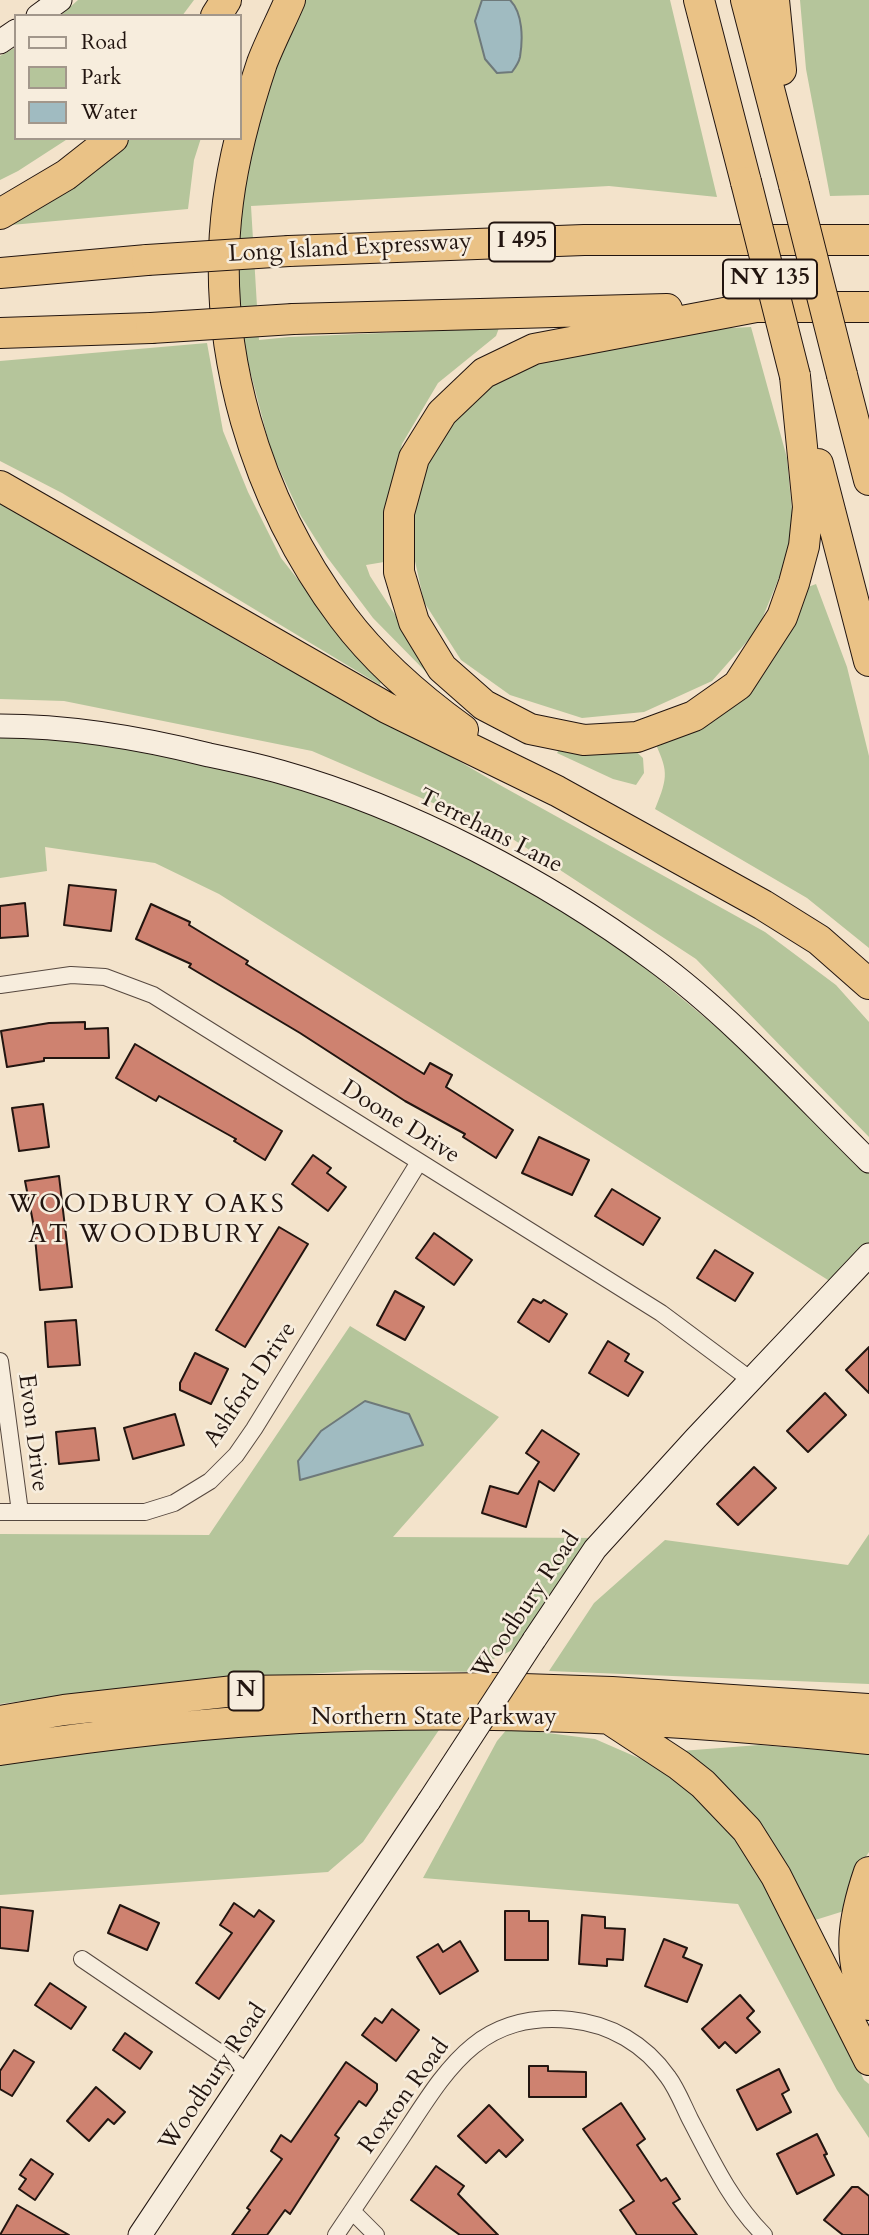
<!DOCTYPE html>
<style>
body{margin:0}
#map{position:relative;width:869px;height:2235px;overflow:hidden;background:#f3e3cb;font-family:Cardo,serif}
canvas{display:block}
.legend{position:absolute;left:14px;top:14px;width:228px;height:126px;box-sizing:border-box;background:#f7eddd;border:2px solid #a2978b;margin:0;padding:9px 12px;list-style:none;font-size:21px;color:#221510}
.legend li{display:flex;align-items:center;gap:14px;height:35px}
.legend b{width:35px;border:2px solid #a2978b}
</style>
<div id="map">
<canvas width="869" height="2235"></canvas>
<ul class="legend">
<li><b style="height:9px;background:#f7eddd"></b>Road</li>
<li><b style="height:19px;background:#b5c59b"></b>Park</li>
<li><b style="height:19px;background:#a0bbc1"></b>Water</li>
</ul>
</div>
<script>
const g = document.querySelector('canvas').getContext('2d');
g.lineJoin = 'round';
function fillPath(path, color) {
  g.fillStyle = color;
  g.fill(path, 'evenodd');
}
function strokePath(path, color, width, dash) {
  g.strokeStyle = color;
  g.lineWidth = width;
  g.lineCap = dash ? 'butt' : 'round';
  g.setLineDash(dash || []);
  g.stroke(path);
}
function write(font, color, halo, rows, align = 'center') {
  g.font = font + ' Cardo,serif';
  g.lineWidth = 5;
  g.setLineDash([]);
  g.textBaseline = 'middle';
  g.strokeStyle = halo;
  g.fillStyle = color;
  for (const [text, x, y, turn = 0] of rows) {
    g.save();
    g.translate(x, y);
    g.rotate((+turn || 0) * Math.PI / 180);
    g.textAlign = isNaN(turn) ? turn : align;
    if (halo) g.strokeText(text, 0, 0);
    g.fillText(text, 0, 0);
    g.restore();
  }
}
fillPath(new Path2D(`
 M78,0H194L182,16H60Z
 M301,0H670L717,197L609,186L251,206L259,340L289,337L499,328L496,336L438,383L402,444L387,510V556L384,562L366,565L370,576L423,658L430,676L373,618L327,557L301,516L271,451L247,359L237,303L235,221L269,67Z
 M800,0H869V195L830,196L806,69Z
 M16,47V138H69L18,171L0,180V56Z
 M124,138H201L194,160L188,209L0,226Z
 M751,327L787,458L793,522L787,558L758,629L712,681L644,712L582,718L510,695L461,660L424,602L411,543L420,473L445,424L486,383L540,354L673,331Z
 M207,343L223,431L248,492L281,558L333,624L381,680L380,685L62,493L0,461V361Z
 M0,503L42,524L270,660L343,693L498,784L765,932L836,985L869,1022V1137L696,959L505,834L312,751L64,701L0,699Z
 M816,584L847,667L869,756V948L807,898L655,809C669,775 668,771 653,738L694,726L808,587Z
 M0,734L150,749L274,779L348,801L514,875L631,956L829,1121L869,1161V1255L839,1287L219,894L155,863L45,847L47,871L0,878Z
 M565,740L631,747L643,758L644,773L636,785L613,779L557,753Z
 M350,1326L499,1417L393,1537L605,1538L534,1640L485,1663L478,1672L366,1670L138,1686L0,1704V1534L209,1535Z
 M869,1534V1684L549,1671L594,1603L665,1540L848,1565Z
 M441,1727L363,1842L328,1872L0,1895V1763L248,1730Z
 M508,1728L595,1739L657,1766L721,1818L771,1893L864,2080L869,2084V2138L837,2090L738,1904L423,1878L497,1741Z
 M759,1745L869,1754V1852L853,1876L844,1911L812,1921L681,1751Z`), '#b5c59b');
const water = new Path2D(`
 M482,0H510C523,13 523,39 520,57C519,62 515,68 512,72L497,73L485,59L475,21Z
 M365,1401L409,1414L423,1445L300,1480L298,1461L321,1431Z`);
fillPath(water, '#a0bbc1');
strokePath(water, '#6e797a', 2);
const building = new Path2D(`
 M69,885L116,890L111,931L64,925Z
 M25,903L28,936L0,938V906Z
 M151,904L190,922L189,925L248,961L246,964L424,1074L430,1063L452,1075L446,1087L513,1130L496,1158L463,1137L465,1134L405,1101L300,1033L189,967L191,964L136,939Z
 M85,1022V1029L108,1028L109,1058H44V1061L7,1067L1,1031L49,1023Z
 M135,1044L282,1131L265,1160L234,1141L236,1139L159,1096L156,1101L116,1078Z
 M43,1104L49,1147L19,1151L12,1108Z
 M539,1137L589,1160L572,1195L522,1173Z
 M313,1155L331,1168L327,1173L346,1187L328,1211L292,1184Z
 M59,1176L72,1287L40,1290L34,1227L25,1181Z
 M612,1189L660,1218L643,1245L595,1216Z
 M279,1227L308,1244L245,1347L216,1330Z
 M434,1233L472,1260L454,1285L416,1258Z
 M715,1250L753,1273L735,1301L697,1278Z
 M395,1291L424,1307L405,1340L377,1325Z
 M533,1299L541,1303L544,1300L567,1314L549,1342L518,1322Z
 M76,1320L80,1365L48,1367L45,1322Z
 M608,1341L629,1354L625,1361L643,1372L628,1396L589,1373Z
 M869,1347V1393L846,1370Z
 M195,1353L228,1369L211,1404L180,1390V1383Z
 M825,1393L846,1415L808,1452L787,1431Z
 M175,1414L184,1445L133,1459L124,1428Z
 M95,1428L99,1460L59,1464L56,1432Z
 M542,1430L579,1454L554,1491L539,1481L526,1527L482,1513L490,1486L518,1494L539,1462L526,1453Z
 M754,1467L776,1488L738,1525L717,1504Z
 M234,1903L254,1917L259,1910L274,1921L219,1999L196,1983L232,1933L220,1925Z
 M120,1905L159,1923L147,1950L108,1933Z
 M0,1907L33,1911L28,1951L0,1948Z
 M505,1911H529V1921H548V1960H505Z
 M582,1915L605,1917V1928L625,1929L623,1960L607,1959V1966L579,1964Z
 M664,1939L687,1948L683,1957L702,1965L687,2002L645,1986Z
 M460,1941L478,1971L440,1994L417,1957L438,1944L443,1952Z
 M50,1983L86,2007L71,2029L35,2005Z
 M740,1995L754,2011L747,2018L760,2032L736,2053L725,2042L719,2048L702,2029Z
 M392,2009L419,2030L396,2061L362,2035L375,2018L382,2023Z
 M125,2033L152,2052L140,2069L113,2050Z
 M14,2050L34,2062L12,2096L0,2089V2071Z
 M346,2062L377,2084V2090L366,2106L359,2101L335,2135L339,2138L290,2214L285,2210L267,2235H232L250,2210L247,2208L282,2159L271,2151L281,2135L291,2142Z
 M529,2066H548V2071L586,2072V2097H529Z
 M779,2069L789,2090L782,2094L791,2112L757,2130L737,2090Z
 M96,2087L125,2112L114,2124L108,2119L89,2141L67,2121Z
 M621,2103L645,2139L637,2145L661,2181L666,2178L680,2199L673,2203L697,2235H637L620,2210L634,2201L583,2129Z
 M489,2105L523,2140L506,2157L499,2150L486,2163L458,2136Z
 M817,2134L827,2154L824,2155L834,2175L797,2194L777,2154Z
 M31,2159L53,2174L35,2200L19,2189L26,2179L20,2175Z
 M436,2166L464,2186L458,2194L498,2235H460L411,2200Z
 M852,2187H858L869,2196V2235H843L824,2220Z
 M17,2205L69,2235H0Z`);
fillPath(building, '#ce8270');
strokePath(building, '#221510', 2);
const street = new Path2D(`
 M0,985L71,975L105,977L153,995L661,1313L751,1380
 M0,1361L20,1512
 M0,1512H145L174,1503L210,1481L236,1455L254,1429L419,1162
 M82,1959L250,2073
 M352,2211L376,2235
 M336,2235C359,2201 381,2168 404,2134C448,2067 480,2011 571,2020C610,2024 645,2044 668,2077C677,2089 683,2105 690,2119C711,2159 731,2202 764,2235`);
const secondary = new Path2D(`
 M38,16L60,0
 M0,42L16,31
 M0,726C70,726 141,738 209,755C233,760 257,765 281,772C409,808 546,880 653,959C732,1017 799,1092 869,1161
 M534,1640L595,1549L696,1438L869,1255
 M140,2235L429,1801`);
const highway = new Path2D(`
 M290,0C281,21 270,42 262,63C247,108 234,155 228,202C209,347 256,501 343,617C376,661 419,698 463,730
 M699,0L746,182
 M746,0L794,185
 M774,0L781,70
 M216,16L226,0
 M0,214L66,175L113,138
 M289,251L584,240H869
 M0,273L147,260
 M752,307H869
 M756,307L534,349L484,373L442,413L414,458L399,513V572L414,622L442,668L484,705L530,729L584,740L637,737L694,716L738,685L782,617L794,583L804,546L808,507L795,376
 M293,319L667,309
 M0,333L151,328
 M842,375L869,480
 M818,464L869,661
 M0,486L387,708L557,791L763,905L819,940L869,984
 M609,1719L679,1765L703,1784L747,1830L776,1876L869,2060
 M0,1721L64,1710L234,1691L494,1688L612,1692L869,1709
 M0,1750C100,1735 199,1723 299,1718C489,1708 680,1720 869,1739
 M869,1872C853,1919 846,1959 869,2005`);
strokePath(street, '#56483f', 18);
strokePath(secondary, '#221510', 25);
strokePath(highway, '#221510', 32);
strokePath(street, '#f7eddd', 16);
strokePath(secondary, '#f7eddd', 23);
strokePath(highway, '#eac286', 30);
const secondaryBridge = new Path2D(`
 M429,1801L534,1640`);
const highwayBridge = new Path2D(`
 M746,182L795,376
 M794,185L842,375
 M147,260L289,251
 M151,328L293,319`);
strokePath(secondaryBridge, '#221510', 25, []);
strokePath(highwayBridge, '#221510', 32, []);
strokePath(secondaryBridge, '#f7eddd', 23);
strokePath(highwayBridge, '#eac286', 30);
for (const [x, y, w] of [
 [522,242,66],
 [770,279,94],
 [246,1691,35]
]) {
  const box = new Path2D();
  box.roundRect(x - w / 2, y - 19.5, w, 39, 5);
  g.fillStyle = '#f7eddd';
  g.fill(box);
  strokePath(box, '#221510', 2);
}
write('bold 23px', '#221510', null, [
 ["I 495",522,242],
 ["NY 135",770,279],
 ["N",246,1691]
]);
write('24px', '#221510', '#f7eddd', [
 ["Long Island Expressway",350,249,-3],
 ["Terrehans Lane",490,832,27],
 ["Doone Drive",400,1123,32],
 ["Ashford Drive",251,1385,-56],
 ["Evon Drive",32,1433,83],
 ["Woodbury Road",527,1606,-56],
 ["Northern State Parkway",434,1718],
 ["Woodbury Road",214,2078,-56],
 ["Roxton Road",405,2097,-54]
]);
g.letterSpacing = '2px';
write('26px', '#221510', '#f7eddd', [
 ["WOODBURY OAKS",147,1206],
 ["AT WOODBURY",147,1236]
]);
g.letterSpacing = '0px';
</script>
